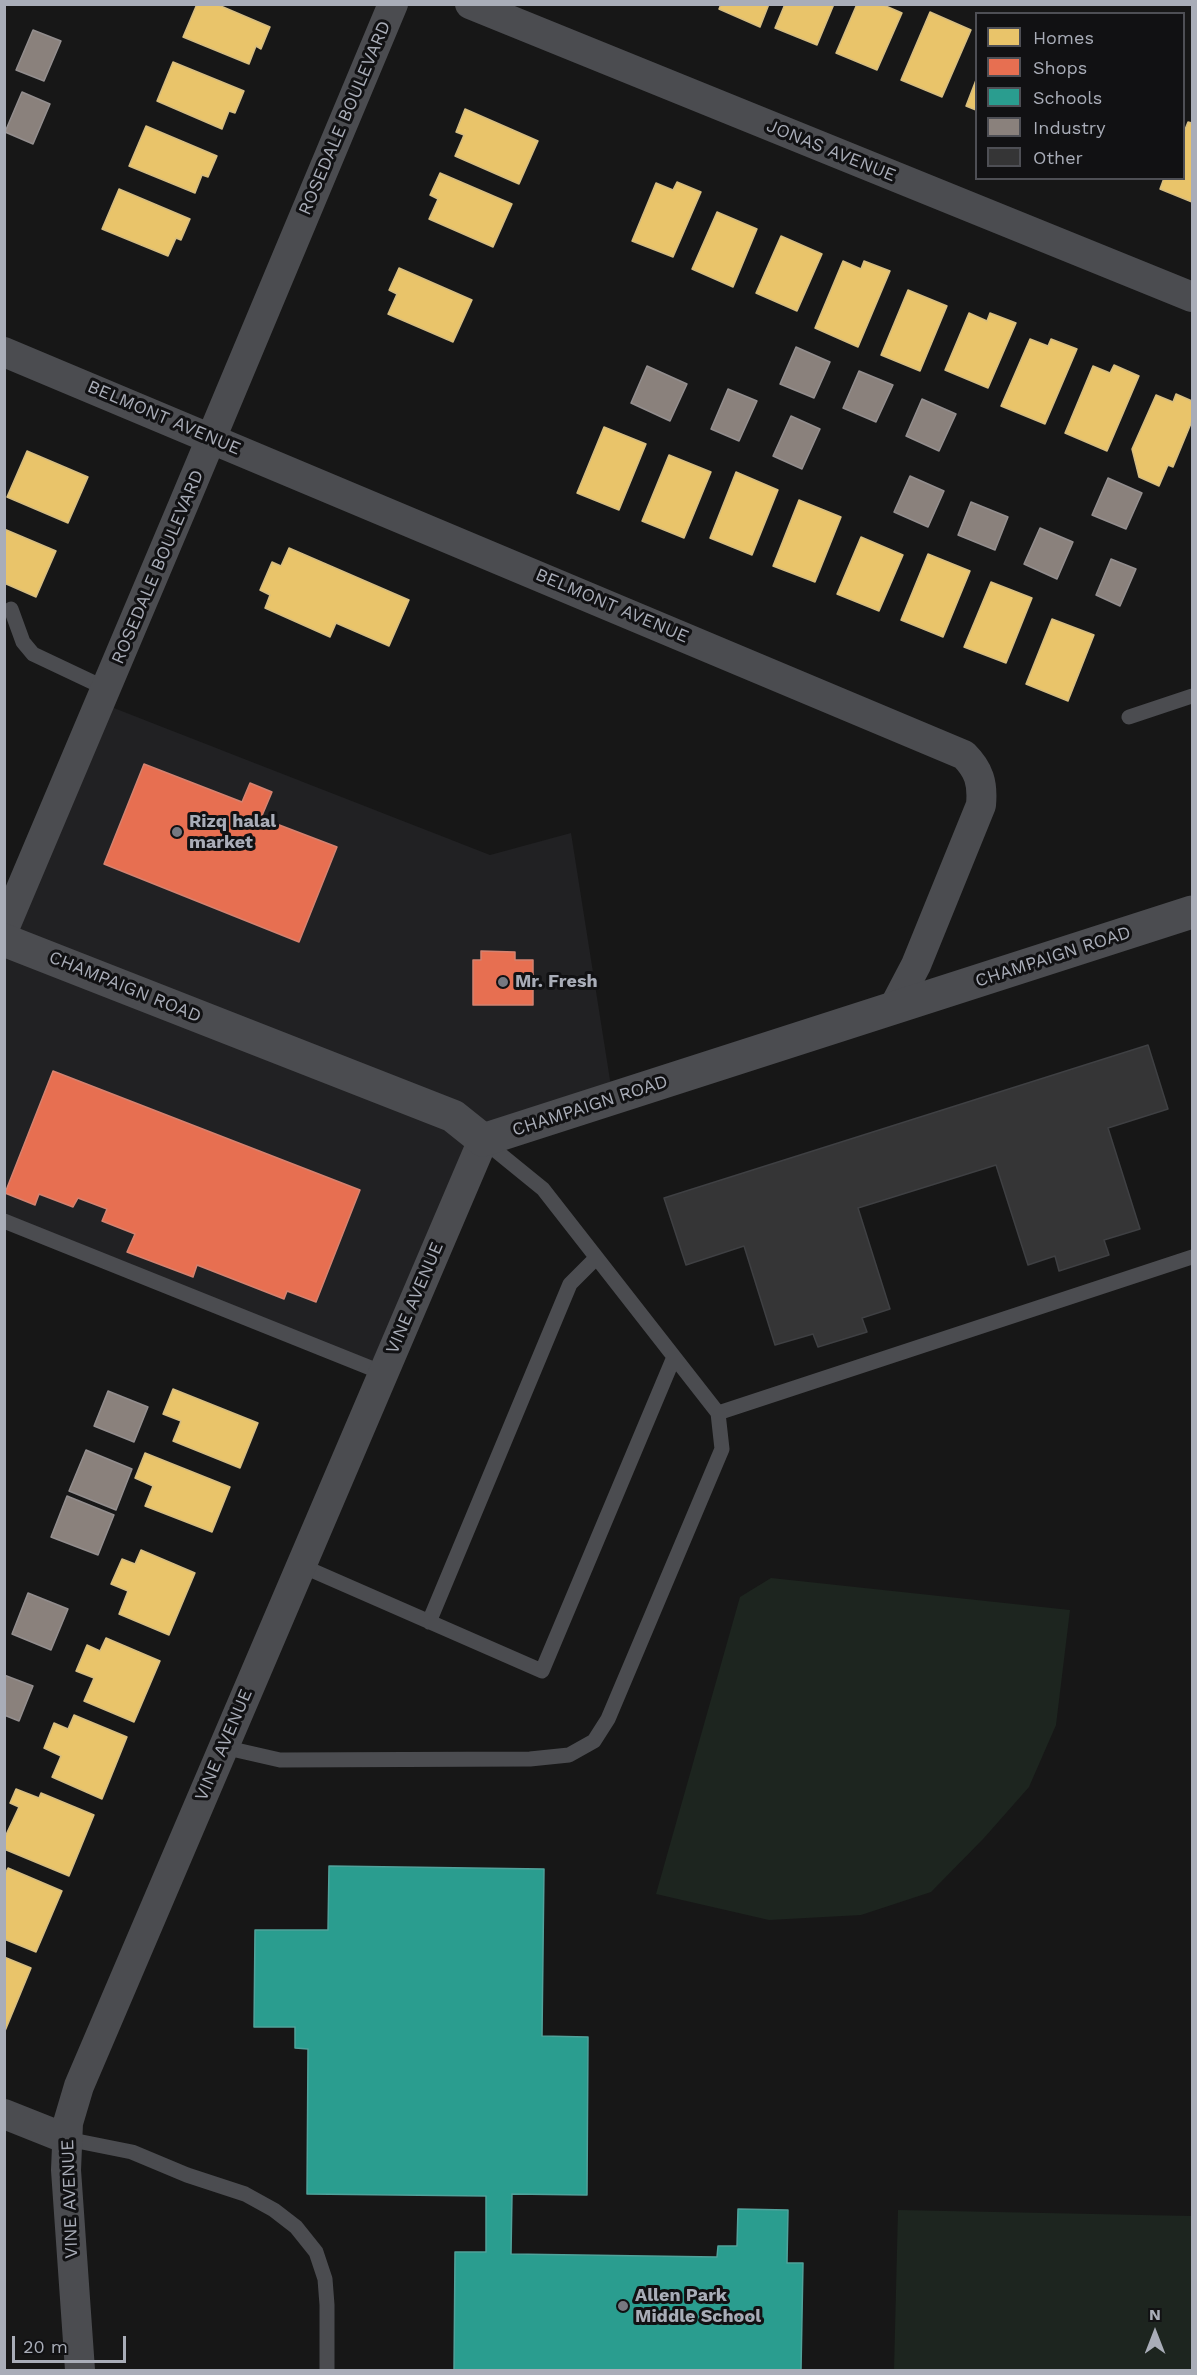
<!DOCTYPE html>
<style>
body{margin:0}
#map{position:relative;width:1197px;height:2375px;overflow:hidden;background:#171717;font-family:"Work Sans",sans-serif}
canvas{display:block}
.frame{position:absolute;inset:0;border:6px solid #a9adb8;pointer-events:none}
.legend{position:absolute;left:975px;top:12px;width:210px;height:168px;box-sizing:border-box;background:#111113;border:2px solid #4e4f55;margin:0;padding:8px 10px;list-style:none;font-size:18px;color:#a9adb8}
.legend li{display:flex;align-items:center;gap:12px;height:30px}
.legend b{width:30px;border:2px solid #4e4f55}
.north{position:absolute;left:1125px;top:2303px;width:60px;height:60px;-webkit-text-stroke:4px #111113;paint-order:stroke;rotate:0deg;font-size:16px;font-weight:700;line-height:24px;text-align:center;color:#a9adb8}
.north::after{content:'';display:block;margin:auto;width:21px;height:27px;background:#a9adb8;clip-path:polygon(50% 0,100% 100%,50% 72%,0 100%)}
.scale{position:absolute;left:12px;top:2336px;width:114px;height:27px;box-sizing:border-box;border:3px solid #a9adb8;border-top:0;padding-left:8px;font-size:18px;line-height:21px;white-space:nowrap;color:#a9adb8;-webkit-text-stroke:4px #111113;paint-order:stroke}
</style>
<div id="map">
<canvas width="1197" height="2375"></canvas>
<div class="frame"></div>
<ul class="legend">
<li><b style="height:16px;background:#e9c46a"></b>Homes</li>
<li><b style="height:16px;background:#e76f51"></b>Shops</li>
<li><b style="height:16px;background:#2a9d8f"></b>Schools</li>
<li><b style="height:16px;background:#8a817c"></b>Industry</li>
<li><b style="height:16px;background:#353536"></b>Other</li>
</ul>
<div class="north">N</div>
<div class="scale">20 m</div>
</div>
<script>
const g = document.querySelector('canvas').getContext('2d');
g.lineJoin = 'round';
function fillPath(path, color) {
  g.fillStyle = color;
  g.fill(path, 'evenodd');
}
function strokePath(path, color, width, dash) {
  g.strokeStyle = color;
  g.lineWidth = width;
  g.lineCap = dash ? 'butt' : 'round';
  g.setLineDash(dash || []);
  g.stroke(path);
}
function write(font, color, halo, rows, align = 'center') {
  g.font = font + ' "Work Sans",sans-serif';
  g.lineWidth = 6;
  g.setLineDash([]);
  g.textBaseline = 'middle';
  g.strokeStyle = halo;
  g.fillStyle = color;
  for (const [text, x, y, turn = 0] of rows) {
    g.save();
    g.translate(x, y);
    g.rotate((+turn || 0) * Math.PI / 180);
    g.textAlign = isNaN(turn) ? turn : align;
    if (halo) g.strokeText(text, 0, 0);
    g.fillText(text, 0, 0);
    g.restore();
  }
}
fillPath(new Path2D(`
 M101,703L490,855L571,833L613,1099L483,1141L383,1373L5,1219V929Z`), '#212123');
fillPath(new Path2D(`
 M771,1578L1070,1610L1056,1725L1029,1787L984,1838L931,1892L861,1915L769,1920L656,1894L740,1597Z
 M898,2210L1192,2216V2370H894Z`), '#1d251f');
const homes = new Path2D(`
 M197,4H216L270,27L261,49L256,46L249,64L183,37Z
 M721,4H769L760,27L719,9Z
 M785,4H834L817,45L775,28Z
 M857,4H881L902,13L877,70L836,53Z
 M930,12L971,30L942,97L901,80Z
 M173,62L244,91L235,113L229,111L222,129L157,101Z
 M976,80V110L966,106Z
 M465,109L538,141L519,184L455,156L464,135L456,132Z
 M1188,122L1192,123V202L1160,189L1164,178H1184V132Z
 M146,126L217,156L208,177L202,175L195,193L129,166Z
 M440,173L512,204L493,247L429,219L438,199L430,195Z
 M677,182L701,192L673,257L632,241L656,183L673,190Z
 M119,189L190,219L181,240L176,238L168,256L102,229Z
 M717,212L757,229L733,287L692,269Z
 M781,236L822,254L797,311L756,293Z
 M843,261L861,269L864,261L890,271L858,347L815,328Z
 M399,268L472,300L453,342L388,314L397,294L389,290Z
 M908,290L947,306L920,371L881,355Z
 M969,313L987,321L990,313L1016,323L988,388L945,370Z
 M1030,339L1048,346L1051,339L1077,349L1045,424L1001,406Z
 M1114,365L1139,376L1107,451L1065,433L1093,366L1110,373Z
 M1176,394L1192,401V421L1173,467L1168,465L1159,486L1139,477L1132,449L1156,395L1173,402Z
 M604,427L646,444L619,510L577,493Z
 M27,451L88,477L68,523L7,497Z
 M669,455L711,472L684,538L642,521Z
 M736,472L778,490L752,555L710,538Z
 M799,500L841,517L815,582L773,566Z
 M4,529L56,551L36,597L4,583Z
 M861,537L903,555L879,611L837,594Z
 M289,548L409,600L389,646L336,623L330,637L265,608L270,595L260,590L272,562L281,566Z
 M928,554L970,571L943,637L901,620Z
 M991,582L1032,598L1006,663L964,647Z
 M1052,619L1094,635L1068,701L1026,684Z
 M173,1389L258,1423L240,1468L173,1441L181,1421L163,1414Z
 M145,1453L230,1487L212,1532L145,1506L153,1486L135,1478Z
 M141,1550L195,1573L169,1635L119,1614L128,1591L111,1584L122,1559L135,1564Z
 M106,1638L160,1661L134,1722L84,1701L94,1678L76,1671L87,1645L100,1651Z
 M74,1715L127,1737L102,1799L52,1777L61,1756L44,1748L54,1723L68,1729Z
 M16,1789L39,1798L41,1793L94,1815L69,1876L4,1849V1839L19,1807L10,1803Z
 M8,1868L62,1891L36,1952L4,1939V1876Z
 M4,1957L31,1968L5,2031L4,2030Z`);
fillPath(homes, '#e9c46a');
strokePath(homes, '#d6bd81', 1.5);
const shops = new Path2D(`
 M144,764L242,802L250,783L272,792L261,818L337,847L299,942L104,864Z
 M481,951L515,952V960H533V1005H473V960H481Z
 M53,1071L360,1190L316,1302L287,1291L284,1299L197,1265L193,1277L127,1252L135,1234L102,1221L107,1209L78,1198L73,1207L39,1194L35,1205L5,1193Z`);
fillPath(shops, '#e76f51');
strokePath(shops, '#d48270', 1.5);
const schools = new Path2D(`
 M329,1866L544,1869L542,2036L588,2037L587,2195L512,2194L511,2254L717,2257L718,2246H737L738,2209L788,2210L787,2263H803L801,2370H454L455,2252H486V2196L307,2194L308,2049L295,2048V2027H254L255,1930H328Z`);
fillPath(schools, '#2a9d8f');
strokePath(schools, '#50a29b', 1.5);
const industry = new Path2D(`
 M33,30L61,41L44,81L16,70Z
 M22,92L50,104L33,144L5,132Z
 M796,347L830,362L814,398L780,384Z
 M647,366L687,384L670,421L631,403Z
 M859,371L893,385L876,422L843,408Z
 M728,389L757,401L739,441L711,429Z
 M922,399L956,414L939,451L906,436Z
 M791,416L820,429L802,469L773,456Z
 M910,476L944,491L928,527L894,512Z
 M1108,478L1142,493L1126,529L1092,515Z
 M971,502L1008,517L995,550L958,535Z
 M1040,528L1073,542L1057,579L1024,564Z
 M1111,559L1136,569L1120,606L1096,595Z
 M108,1391L148,1407L134,1442L94,1426Z
 M86,1450L132,1469L116,1510L69,1491Z
 M67,1496L114,1515L98,1555L51,1537Z
 M28,1593L68,1609L51,1650L12,1634Z
 M4,1675L33,1686L19,1721L4,1715Z`);
fillPath(industry, '#8a817c');
strokePath(industry, '#938e8e', 1.5);
const building = new Path2D(`
 M1148,1045L1168,1109L1108,1128L1140,1229L1104,1240L1109,1255L1059,1271L1055,1256L1028,1265L996,1165L858,1208L890,1309L862,1318L867,1332L818,1347L813,1334L775,1345L744,1246L686,1265L664,1198Z`);
fillPath(building, '#353536');
strokePath(building, '#3f4043', 1.5);
strokePath(new Path2D(`
 M11,609L23,642L33,654L107,689
 M1129,717L1192,696
 M4,1221L383,1373
 M718,1413L1192,1257
 M302,1566L542,1671L674,1357
 M429,1622L570,1284L596,1258
 M223,1747L280,1760L530,1759L569,1755L594,1741L608,1719L722,1449L718,1413L543,1189L484,1141
 M67,2139L132,2152L187,2175L245,2194L274,2210L296,2227L316,2252L325,2279L327,2305V2370`), '#4b4c50', 15);
strokePath(new Path2D(`
 M470,4L1192,297
 M4,352L964,755C979,770 983,783 981,805L916,965L894,1007
 M4,929C135,621 264,313 393,4
 M4,2114L67,2139
 M80,2370L66,2170L68,2123L79,2086L483,1140`), '#4b4c50', 30);
strokePath(new Path2D(`
 M4,940L453,1116L483,1140L1192,912`), '#4b4c50', 33);
for (const [x, y, r, color] of [
 [177,832,6,"#767880"],
 [503,982,6,"#767880"],
 [623,2306,6,"#767880"]
]) {
  const dot = new Path2D();
  dot.arc(x, y, r, 0, 2 * Math.PI);
  g.fillStyle = color;
  g.fill(dot);
  strokePath(dot, '#111113', 2);
}
write('18px', '#a9adb8', '#111113', [
 ["ROSEDALE BOULEVARD",345,118,-67],
 ["JONAS AVENUE",831,151,22],
 ["BELMONT AVENUE",164,418,23],
 ["ROSEDALE BOULEVARD",158,567,-67],
 ["BELMONT AVENUE",612,606,23],
 ["CHAMPAIGN ROAD",1053,957,-18],
 ["CHAMPAIGN ROAD",125,987,22],
 ["CHAMPAIGN ROAD",590,1106,-18],
 ["VINE AVENUE",415,1298,-67],
 ["VINE AVENUE",224,1745,-67],
 ["VINE AVENUE",70,2199,-92]
]);
write('bold 18px', '#a9adb8', '#111113', [
 ["Rizq halal",189,822],
 ["market",189,843],
 ["Mr. Fresh",515,982],
 ["Allen Park",635,2296],
 ["Middle School",635,2317]
], 'left');
</script>
